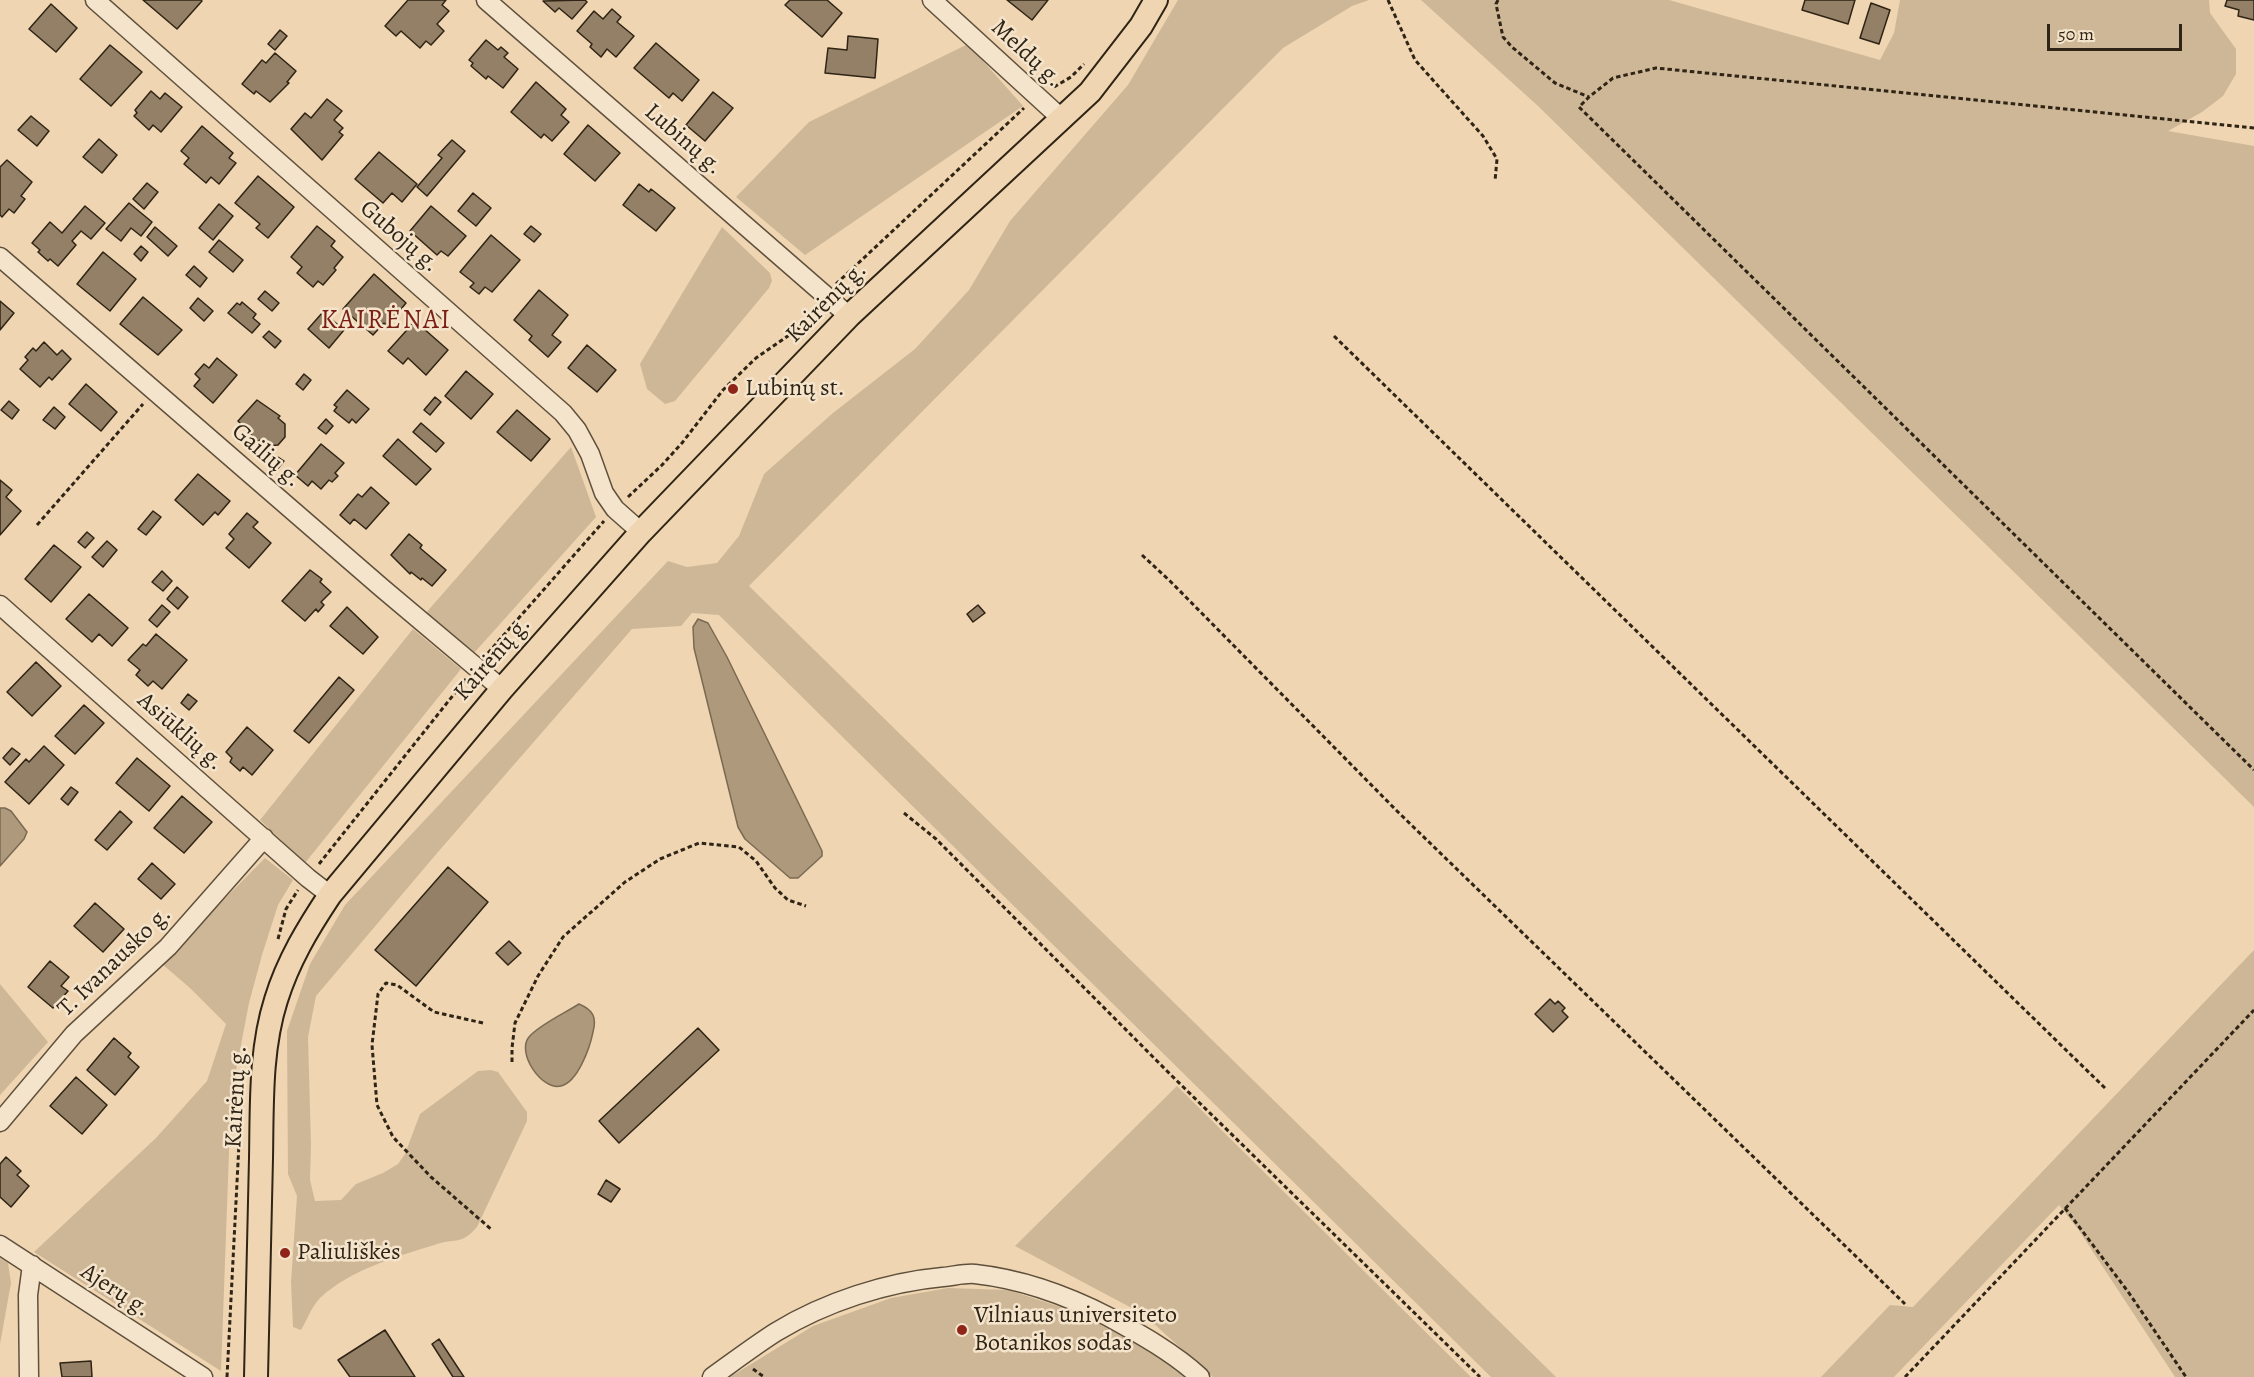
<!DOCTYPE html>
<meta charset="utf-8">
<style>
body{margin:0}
#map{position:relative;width:2254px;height:1377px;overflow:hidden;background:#efd5b1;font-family:Alegreya,serif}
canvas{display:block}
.scale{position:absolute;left:2047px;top:24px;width:135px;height:27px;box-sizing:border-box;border:3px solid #2f2415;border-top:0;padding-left:8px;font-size:18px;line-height:21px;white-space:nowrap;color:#2f2415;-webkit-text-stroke:4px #f5e4cc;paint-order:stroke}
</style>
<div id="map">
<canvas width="2254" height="1377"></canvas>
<div class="scale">50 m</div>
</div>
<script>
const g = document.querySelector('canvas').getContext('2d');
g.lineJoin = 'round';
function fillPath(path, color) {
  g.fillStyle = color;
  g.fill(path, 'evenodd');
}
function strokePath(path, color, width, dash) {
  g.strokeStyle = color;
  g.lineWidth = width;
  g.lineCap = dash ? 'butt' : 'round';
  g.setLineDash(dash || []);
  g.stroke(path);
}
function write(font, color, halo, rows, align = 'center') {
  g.font = font + ' Alegreya,serif';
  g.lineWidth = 5;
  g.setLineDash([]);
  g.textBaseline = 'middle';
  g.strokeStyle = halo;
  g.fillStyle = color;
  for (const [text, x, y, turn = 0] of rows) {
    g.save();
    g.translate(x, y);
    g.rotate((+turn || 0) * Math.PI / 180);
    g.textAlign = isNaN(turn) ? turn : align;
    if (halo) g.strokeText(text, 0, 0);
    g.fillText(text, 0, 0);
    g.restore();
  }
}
fillPath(new Path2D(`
 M1178,0H1369L1352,6L1283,48L749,586L1556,1377H1491L719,615L692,613L681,626L632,629L438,852L316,996L308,1037L311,1145L310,1180L315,1201L341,1200L356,1184L383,1173L398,1164L405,1154L420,1114L478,1071L491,1070L498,1072L527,1112V1121L477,1227C461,1245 457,1238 437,1244C397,1257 351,1269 320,1298C312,1306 307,1320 301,1330L293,1327L291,1282L297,1196L288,1174L287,1031L310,964L345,905L668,561L687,567L717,563L739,536L764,474L833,413L915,349L969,290L1010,221L1128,85Z
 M1421,0H1669L1880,60L1894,33L1900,0H2209L2210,13L2236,49V74L2223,96L2202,112L2168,131L2254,146V807L1538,106Z
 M968,44L1023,106L805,255L736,197L809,122Z
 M722,227L770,273L772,281L769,288L675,401L665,404L647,389L640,364Z
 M571,447L596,517L474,653L425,614Z
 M413,629L461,669L305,863L260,820Z
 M265,858L293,880L278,905L262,955L249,1003L231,1097L221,1371L34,1252L156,1138L207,1081L226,1024L190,988L161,963Z
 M2254,950V1377H2175L2078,1229L2059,1205L1894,1377H1821L1890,1305L1913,1307Z
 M0,984L48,1042L0,1095Z
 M1177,1086L1471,1377H1213L1143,1314L1015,1246Z
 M0,1258L8,1263L11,1283L0,1344Z
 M948,1288L1008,1290L1067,1309L1126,1333L1188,1377H730L813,1326L891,1298Z`), '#ceb796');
const water = new Path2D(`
 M698,619L708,623L727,657L822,851V856L798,878H790L745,839L738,827L694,648L693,627Z
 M5,808L11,811L27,832L24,839L0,866V808Z
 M579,1004C593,1010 597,1017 593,1032C590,1047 578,1082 561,1086C542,1091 516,1053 529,1037C539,1025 565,1013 579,1004Z`);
fillPath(water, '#ae997c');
strokePath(water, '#7b6a53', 1.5);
const building = new Path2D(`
 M143,0H201L202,1L177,29Z
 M408,0H446L442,5L449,11L437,24L444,31L431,45L426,41L420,48L401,31L396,36L385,26Z
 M585,0L587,2L572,19L559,8L555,12L543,1Z
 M790,0H827L842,13L822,37L785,5Z
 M1007,0H1048L1032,20Z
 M1805,0H1855L1848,24L1802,10Z
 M2227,0H2254V20L2238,16L2239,10L2225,6Z
 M1871,3L1890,10L1879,44L1860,38Z
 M51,4L77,28L56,52L29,29Z
 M612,9L621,17L617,22L634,36L616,57L607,49L601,57L590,47L592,44L577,31L594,11L603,19Z
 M280,30L287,36L275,50L268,44Z
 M848,36L878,39L875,78L825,73L828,48L847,50Z
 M486,40L498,50L501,47L508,53L504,57L518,69L503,88L488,76L486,79L471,66L473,63L469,60Z
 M656,43L699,80L682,101L673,93L669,98L634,68Z
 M110,45L142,72L111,106L80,79Z
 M275,53L296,71L287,82L289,83L270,102L256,91L254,94L242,84L262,60L266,63Z
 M536,82L566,109L561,115L569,122L552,141L544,134L541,138L511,112Z
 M151,91L160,99L165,93L182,107L161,132L153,125L149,130L134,116L137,113L135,110Z
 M713,92L733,108L705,141L686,125Z
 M327,99L342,111L334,120L343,128L339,132L343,135L322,160L291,129L305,113L311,118Z
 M31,116L49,131L37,146L18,130Z
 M588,125L620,153L595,181L564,154Z
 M202,126L233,153L229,158L236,163L219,184L211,177L206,183L184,164L189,158L181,151Z
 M99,139L117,155L102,173L83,157Z
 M452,140L465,151L427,196L417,187L442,158L438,155Z
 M379,152L417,184L402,202L392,193L383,203L355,179Z
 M7,160L32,182L21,196L25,199L14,213L9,209L2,217L0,215V167Z
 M258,176L294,207L268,238L256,228L260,224L235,203Z
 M147,183L158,192L144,209L133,199Z
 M639,184L649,192L651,189L675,208L656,231L623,205Z
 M473,193L491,208L476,226L458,211Z
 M129,203L152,222L141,236L131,228L121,241L106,229Z
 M219,204L233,216L213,240L199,228Z
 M85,206L105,223L91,239L81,231L72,241L76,245L58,266L50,259L48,261L38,252L40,250L32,243L50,222L62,233Z
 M431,206L466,236L448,256L441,251L437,255L410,231Z
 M317,226L335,241L331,246L343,257L334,268L336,270L323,285L318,281L313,287L297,273L302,267L291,257Z
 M531,226L541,234L534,242L524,234Z
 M155,227L177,246L168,256L147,237Z
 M491,235L520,260L492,292L485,287L479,294L470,287L474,283L460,272Z
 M219,240L243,260L233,272L209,252Z
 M141,246L148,252L141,261L134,254Z
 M103,252L136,279L110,311L77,284Z
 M194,266L207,278L200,287L186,275Z
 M374,274L406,303L387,326L384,323L373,335L343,309Z
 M539,290L568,315L552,335L561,342L548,357L529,340L532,336L514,320Z
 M265,291L279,303L272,311L258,299Z
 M143,297L182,330L158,355L120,324Z
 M198,298L213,311L204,321L190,308Z
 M0,301L14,313L0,330Z
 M242,302L256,314L253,318L260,324L252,333L228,313L237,303L240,305Z
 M323,312L344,330L329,348L308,329Z
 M415,321L448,350L426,375L408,358L403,364L388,351Z
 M269,331L281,341L275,348L263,337Z
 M44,342L57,355L62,350L71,359L52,380L49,377L40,387L20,369L28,360L25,357L33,348L36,351Z
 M587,345L616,370L597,392L568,368Z
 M217,358L237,375L213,403L194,386L200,379L195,374L204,364L209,368Z
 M466,371L493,394L471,419L445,396Z
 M304,374L311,380L303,390L296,384Z
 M86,384L117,412L101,431L69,404Z
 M347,390L369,409L356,423L352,419L349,423L334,411L337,407L334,405Z
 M435,397L441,402L430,415L424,410Z
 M257,400L280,416L278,418L285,424V437L278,445L267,446L260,440L258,442L238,421Z
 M9,401L19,410L12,419L1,410Z
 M54,407L65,417L55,429L43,420Z
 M517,410L550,439L531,461L497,432Z
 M326,419L333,426L326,434L318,428Z
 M421,423L444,443L436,452L413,432Z
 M398,439L431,469L416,485L383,456Z
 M321,444L344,463L335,473L338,476L332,482L329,480L321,489L312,481L308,486L295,475Z
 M278,457L284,461L275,472L269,467Z
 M198,474L230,501L218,515L215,512L203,525L175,500Z
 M0,480L12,490L6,497L21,511L0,535Z
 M371,487L389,503L366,529L354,519L350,524L340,515L358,494L362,497Z
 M153,511L161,517L146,535L138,529Z
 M247,513L258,522L253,527L271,543L249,568L226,548L234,539L229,534Z
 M87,532L94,538L85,548L78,542Z
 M409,534L422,545L420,548L446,570L432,586L422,578L421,580L411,572L410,574L391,555Z
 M107,541L117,550L103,567L92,557Z
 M54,545L81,567L51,602L25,579Z
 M310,570L322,579L320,582L331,592L321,602L324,605L318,612L316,609L305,621L282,601Z
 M162,571L172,581L163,591L152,582Z
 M177,587L188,597L178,609L167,599Z
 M89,594L128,628L112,646L99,634L92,642L66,619Z
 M162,605L170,612L157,627L149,620Z
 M978,605L985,613L973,622L967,614Z
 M347,607L378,637L363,654L330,626Z
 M156,634L187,660L162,689L153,681L148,686L136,675L140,670L128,660L143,644L146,646Z
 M36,662L61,686L32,716L7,692Z
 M339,677L354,690L309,743L294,731Z
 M188,694L197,701L189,710L181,703Z
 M84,705L104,723L75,754L55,736Z
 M247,727L273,750L252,775L243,767L240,771L230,762L232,758L226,752Z
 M44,746L64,765L29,804L5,782L26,759L29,762Z
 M12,748L20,754L10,765L3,758Z
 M137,758L170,786L149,811L116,783Z
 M71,787L78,792L68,805L61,799Z
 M182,796L212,822L184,853L154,828Z
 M120,811L132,822L107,850L95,840Z
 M152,863L175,884L161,899L138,879Z
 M448,867L488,902L416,986L375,950Z
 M95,903L124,929L103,952L74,926Z
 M509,941L521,953L508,965L496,953Z
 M50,961L69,977L61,986L68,991L53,1008L28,987Z
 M1550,999L1555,1004L1558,1001L1565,1008L1562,1011L1568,1017L1553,1032L1535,1014Z
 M698,1028L719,1050L619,1143L599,1121Z
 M114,1038L131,1053L128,1057L139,1067L115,1095L87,1070Z
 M76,1077L107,1105L82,1134L50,1106Z
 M6,1157L21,1171L17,1175L29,1186L11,1207L0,1197V1164Z
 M606,1180L620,1189L611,1202L598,1194Z
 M385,1330L415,1377H350L338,1360Z
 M439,1339L464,1377H453L432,1344Z
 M91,1361L92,1377H62L60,1363Z`);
fillPath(building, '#938066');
strokePath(building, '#2f2415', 1.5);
const minor = new Path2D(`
 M95,0L563,413L577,430L590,454L604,493L615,509L641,532
 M486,0L849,316
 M932,0L1062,119
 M0,257L382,588L502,689
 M0,605L308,878L330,895
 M0,1122L74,1034L168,947L264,838
 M0,1245L203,1377
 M29,1377L28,1295L32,1265
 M712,1377C733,1362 754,1346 776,1332C825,1302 887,1282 943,1277C954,1276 965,1273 975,1274C1021,1279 1068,1296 1109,1317C1140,1334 1174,1353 1200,1377`);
const major = new Path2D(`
 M256,1377C258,1304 259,1231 261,1158C262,1106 260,1050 276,1000C288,961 308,928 330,895L502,689L641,532L849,316L1090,92L1141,26L1156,0`);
strokePath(minor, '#5f503c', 21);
strokePath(major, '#2f2415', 26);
strokePath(new Path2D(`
 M1388,0L1415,60L1483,136L1497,159L1495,181
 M1498,0L1496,4L1503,37L1512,47L1555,83L1589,97
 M1054,87L1071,77L1084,64
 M2254,128L1656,68L1613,78L1589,97L1579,107L2254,770
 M836,284L1024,108
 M1334,336L2107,1090
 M628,497L662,465L682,443L723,390L756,358L798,329L816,310
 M37,525L143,404
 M1142,555L1170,581L1398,812L1905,1304
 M488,653L604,521
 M904,813L936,839L1171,1075L1480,1377
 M319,864L466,679
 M278,939L286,909L298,890
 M483,1023L434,1012L397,985L386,983L378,994L372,1045L377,1105L393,1137L431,1177L492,1230
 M512,1062V1048L515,1023L538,976L563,937L625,882L660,859L699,843L739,847L756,861L775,888L788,900L806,906
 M2065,1208L2129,1293L2186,1377
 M753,1369L764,1377
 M227,1377L240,1124
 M1905,1377L2254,1010`), '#2f2415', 3, [4.5, 3]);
strokePath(minor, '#f5e4cc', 18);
strokePath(major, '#efd5b1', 22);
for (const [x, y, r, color] of [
 [733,389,6,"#8f2418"],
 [285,1253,6,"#8f2418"],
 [962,1330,6,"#8f2418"]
]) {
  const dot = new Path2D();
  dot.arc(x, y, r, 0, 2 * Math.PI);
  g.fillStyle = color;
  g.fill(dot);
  strokePath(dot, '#f5e4cc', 2);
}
write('24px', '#2f2415', '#f5e4cc', [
 ["Meldų g.",1026,54,43],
 ["Lubinų g.",683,140,41],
 ["Gubojų g.",399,237,41],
 ["Kairėnų g.",827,303,-45],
 ["Gailių g.",266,456,41],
 ["Kairėnų g.",493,659,-49],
 ["Asiūklių g.",180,732,41],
 ["T. Ivanausko g.",115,962,-44],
 ["Kairėnų g.",237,1097,-87],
 ["Ajerų g.",115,1291,33]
]);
write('24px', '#2f2415', '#f5e4cc', [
 ["Lubinų st.",745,389],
 ["Paliuliškės",297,1253],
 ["Vilniaus universiteto",974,1316],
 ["Botanikos sodas",974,1344]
], 'left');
g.letterSpacing = '1.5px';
write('27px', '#7a1f14', '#f5e4cc', [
 ["KAIRĖNAI",386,321]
]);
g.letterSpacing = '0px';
</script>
